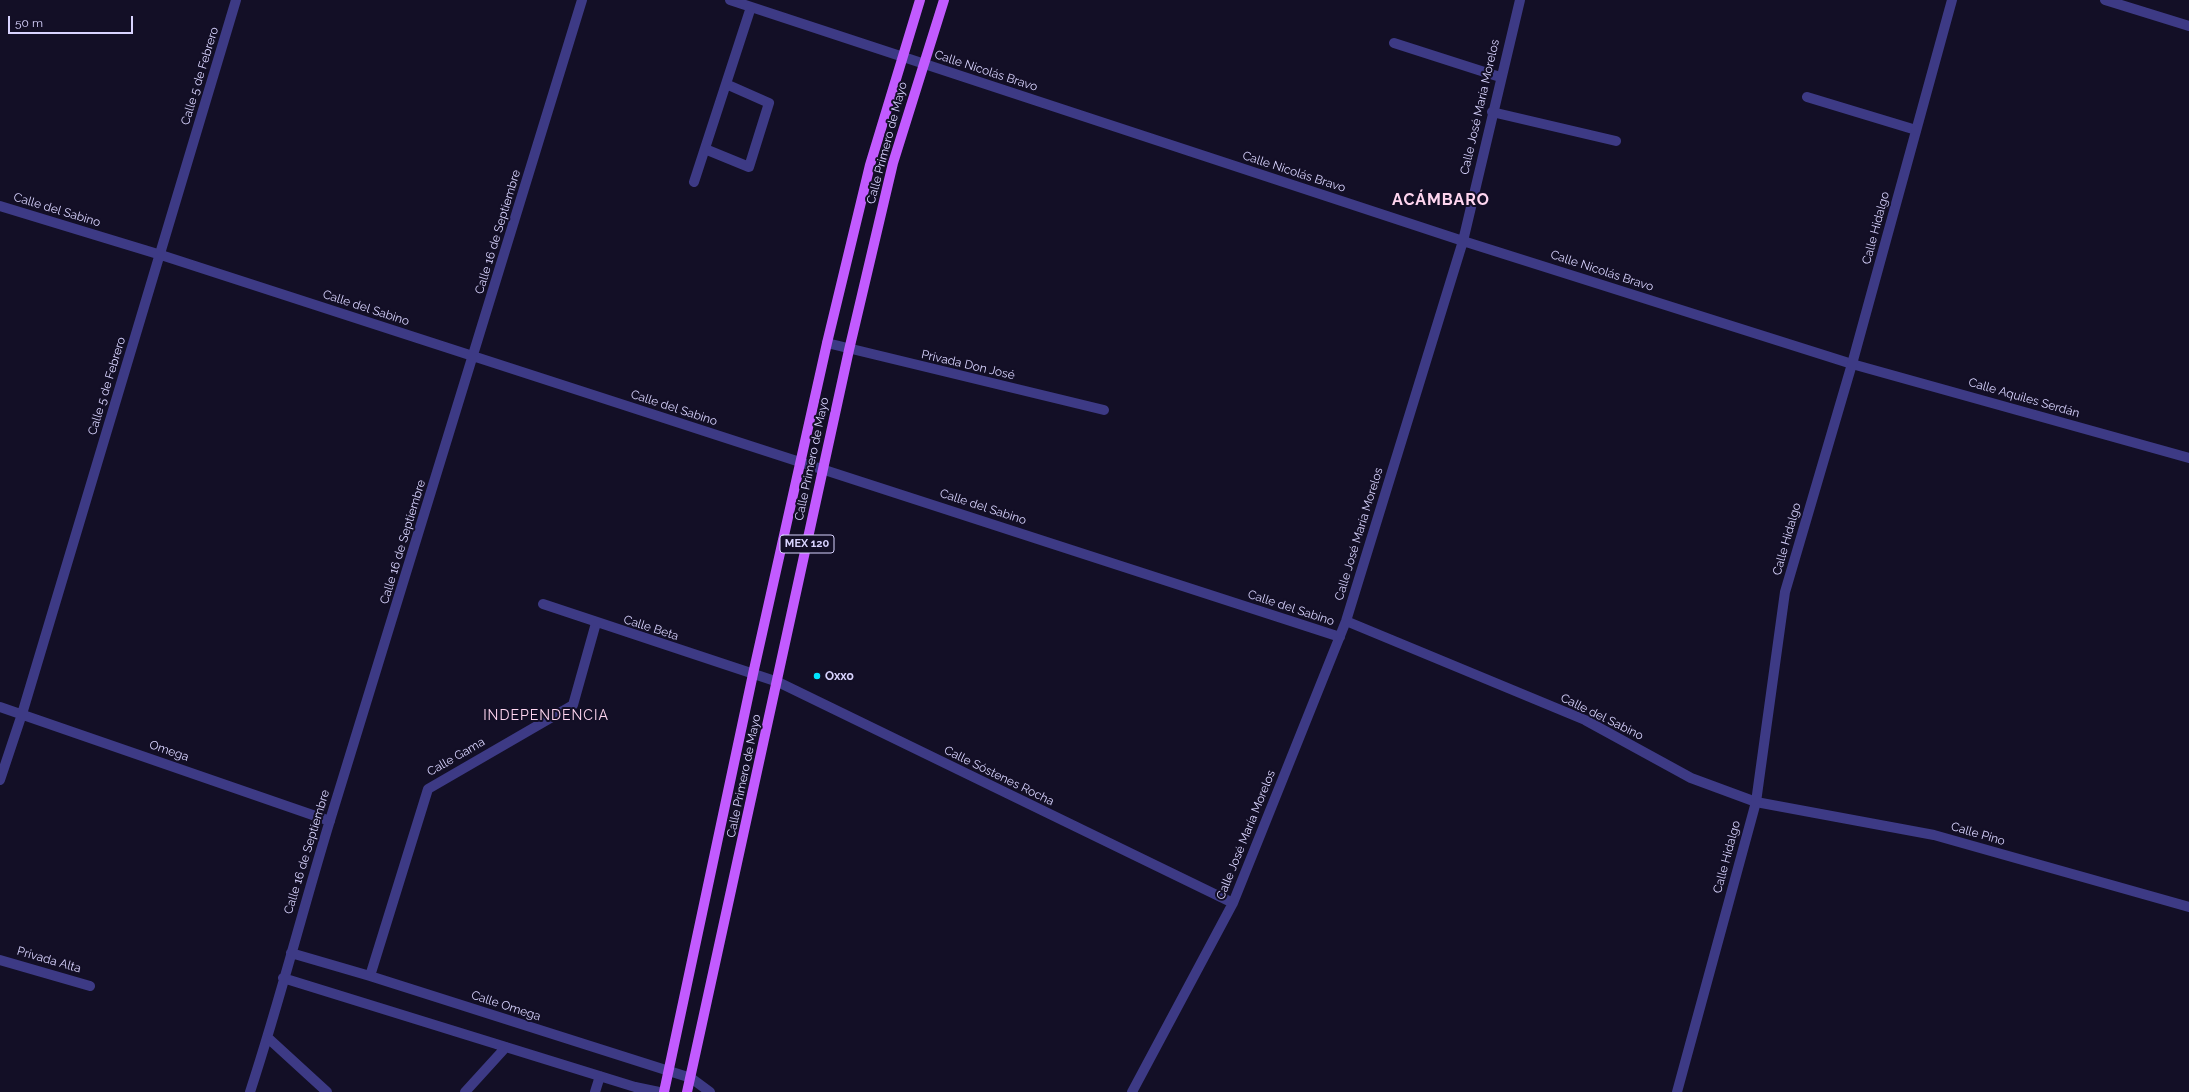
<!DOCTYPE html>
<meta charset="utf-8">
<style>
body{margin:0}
#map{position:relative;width:2189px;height:1092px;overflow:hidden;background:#130f26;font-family:Raleway,sans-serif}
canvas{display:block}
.scale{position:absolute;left:8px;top:16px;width:125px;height:18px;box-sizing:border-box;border:2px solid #d9d4ff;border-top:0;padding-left:5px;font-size:12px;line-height:14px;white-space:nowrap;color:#d9d4ff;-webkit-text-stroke:3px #130f26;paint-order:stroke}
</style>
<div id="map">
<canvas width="2189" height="1092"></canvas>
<div class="scale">50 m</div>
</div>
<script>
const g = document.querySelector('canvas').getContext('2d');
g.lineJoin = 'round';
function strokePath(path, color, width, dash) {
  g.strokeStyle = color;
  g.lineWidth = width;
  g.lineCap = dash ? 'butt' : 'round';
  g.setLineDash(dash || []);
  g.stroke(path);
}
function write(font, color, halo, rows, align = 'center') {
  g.font = font + ' Raleway,sans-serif';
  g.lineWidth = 4;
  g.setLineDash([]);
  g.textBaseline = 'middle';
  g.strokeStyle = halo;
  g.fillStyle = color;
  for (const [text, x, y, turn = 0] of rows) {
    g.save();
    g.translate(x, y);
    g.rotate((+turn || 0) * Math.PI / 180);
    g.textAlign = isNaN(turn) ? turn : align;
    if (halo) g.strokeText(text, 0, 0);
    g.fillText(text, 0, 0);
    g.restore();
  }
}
strokePath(new Path2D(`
 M730,0L1463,241L1852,364L2189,458
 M2105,0L2189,26
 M1394,43L1500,77
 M1807,97L1916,130
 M1492,112L1616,141
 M705,149L749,167L769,103L726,84
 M694,182L751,7
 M0,206L161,255L1340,637
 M827,343L1104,410
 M543,604L778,682L1233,903
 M1346,621L1585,720L1691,778L1756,802L1934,835L2189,907
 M0,707L330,821
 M0,780L22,714L236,0
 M291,953L370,976L691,1078L710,1092
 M0,960L90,986
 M370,976L428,789L573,705L596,623
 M283,978L635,1087L659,1092
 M268,1038L327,1092
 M250,1092C280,1001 303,908 331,817C415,545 499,273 582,0
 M465,1092L506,1047
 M595,1092L600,1076
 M1132,1092L1233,903L1346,621L1463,241L1520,0`), '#3d3a85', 10);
strokePath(new Path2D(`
 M1677,1092L1756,802L1785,592L1852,364L1952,0`), '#3d3a85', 10);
strokePath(new Path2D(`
 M664,1092L753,674L827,343L870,165L920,0
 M687,1092L849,350L893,163L944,0`), '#c25bff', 10);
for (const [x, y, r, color] of [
 [817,676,4,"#00e5ff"]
]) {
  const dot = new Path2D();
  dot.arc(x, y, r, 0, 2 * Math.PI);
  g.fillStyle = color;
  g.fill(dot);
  strokePath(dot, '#130f26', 1.5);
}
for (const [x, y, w] of [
 [807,544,54]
]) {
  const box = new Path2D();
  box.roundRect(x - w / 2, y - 9, w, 18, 3);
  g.fillStyle = '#130f26';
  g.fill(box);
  strokePath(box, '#d9d4ff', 1);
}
write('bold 11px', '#d9d4ff', null, [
 ["MEX 120",807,544]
]);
write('12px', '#d9d4ff', '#130f26', [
 ["Calle Nicolás Bravo",986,71,18],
 ["Calle 5 de Febrero",200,76,-73],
 ["Calle José María Morelos",1480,107,-77],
 ["Calle Primero de Mayo",887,143,-75],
 ["Calle Nicolás Bravo",1294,172,18],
 ["Calle del Sabino",57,210,17],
 ["Calle Hidalgo",1876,228,-75],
 ["Calle 16 de Septiembre",498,232,-73],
 ["Calle Nicolás Bravo",1602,271,18],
 ["Calle del Sabino",366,308,18],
 ["Privada Don José",968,365,13],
 ["Calle 5 de Febrero",107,386,-73],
 ["Calle Aquiles Serdán",2024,398,16],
 ["Calle del Sabino",674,408,18],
 ["Calle Primero de Mayo",812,459,-78],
 ["Calle del Sabino",983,507,18],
 ["Calle José María Morelos",1359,534,-73],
 ["Calle Hidalgo",1787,539,-74],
 ["Calle 16 de Septiembre",403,542,-73],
 ["Calle del Sabino",1291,608,18],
 ["Calle Beta",651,628,18],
 ["Calle del Sabino",1602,717,26],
 ["Omega",169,751,19],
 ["Calle Gama",456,757,-30],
 ["Calle Primero de Mayo",744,776,-78],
 ["Calle Sóstenes Rocha",999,776,26],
 ["Calle Pino",1978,834,16],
 ["Calle José María Morelos",1246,835,-68],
 ["Calle 16 de Septiembre",307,852,-73],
 ["Calle Hidalgo",1727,857,-75],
 ["Privada Alta",49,960,16],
 ["Calle Omega",506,1006,18]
]);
write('bold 12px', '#d9d4ff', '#130f26', [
 ["Oxxo",825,676]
], 'left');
g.letterSpacing = '1px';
write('14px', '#ffd6f0', '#130f26', [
 ["INDEPENDENCIA",546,716]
]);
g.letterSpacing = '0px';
g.letterSpacing = '1px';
write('bold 16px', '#ffd6f0', '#130f26', [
 ["ACÁMBARO",1441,200]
]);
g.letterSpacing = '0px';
</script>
